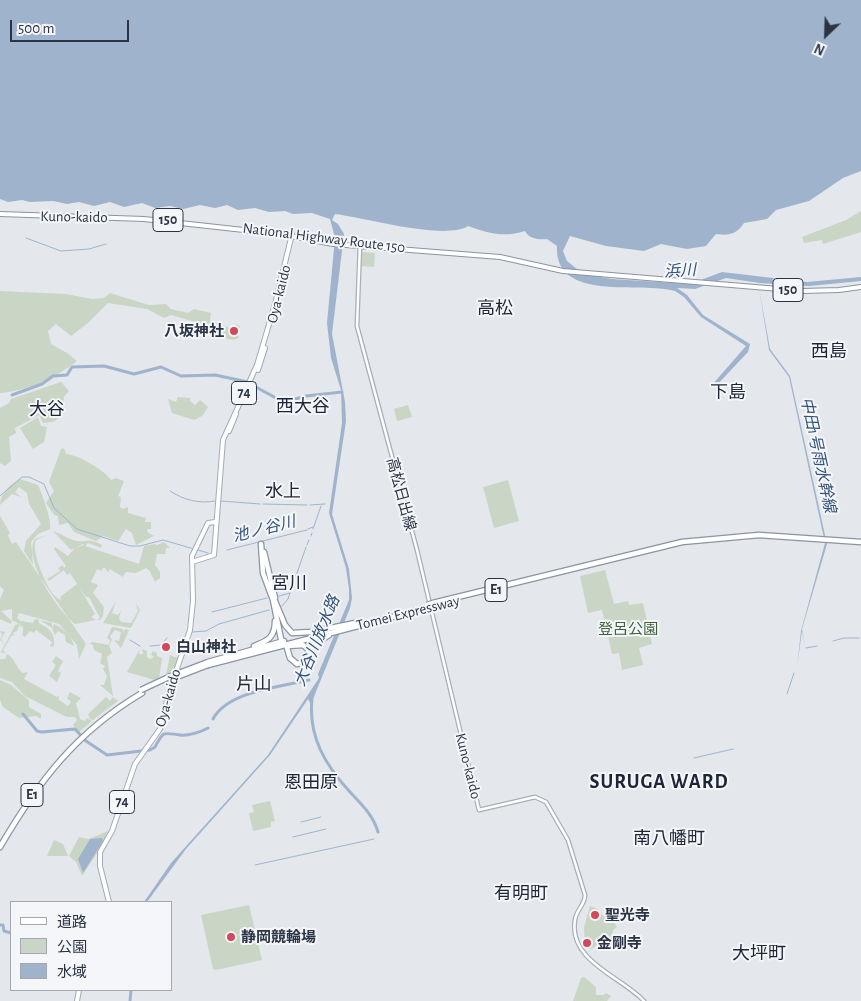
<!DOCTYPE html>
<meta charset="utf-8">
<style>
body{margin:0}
#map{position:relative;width:861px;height:1001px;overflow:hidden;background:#e4e7ec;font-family:"Alegreya Sans","Noto Sans JP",sans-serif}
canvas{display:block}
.legend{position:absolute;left:10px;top:901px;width:162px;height:90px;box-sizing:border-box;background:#f4f6f9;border:1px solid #a4a8b1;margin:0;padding:6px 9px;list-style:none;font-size:15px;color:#2b3445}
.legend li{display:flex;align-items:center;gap:10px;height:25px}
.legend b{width:25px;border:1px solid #a4a8b1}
.north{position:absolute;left:801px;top:10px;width:50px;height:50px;-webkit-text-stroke:4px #f4f6f9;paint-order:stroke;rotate:204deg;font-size:14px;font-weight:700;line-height:20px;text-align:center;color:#2b3445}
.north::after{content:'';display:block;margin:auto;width:18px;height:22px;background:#2b3445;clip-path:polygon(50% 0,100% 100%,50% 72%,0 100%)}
.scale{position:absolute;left:10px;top:20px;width:119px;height:22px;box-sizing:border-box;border:2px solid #2b3445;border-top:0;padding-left:6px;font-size:15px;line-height:18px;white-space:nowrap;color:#2b3445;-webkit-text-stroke:4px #f4f6f9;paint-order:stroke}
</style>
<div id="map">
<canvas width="861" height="1001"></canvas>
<ul class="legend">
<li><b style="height:6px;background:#fff"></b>道路</li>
<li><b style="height:14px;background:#c9d6c5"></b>公園</li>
<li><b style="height:14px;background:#9fb4cc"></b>水域</li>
</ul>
<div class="north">N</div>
<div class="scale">500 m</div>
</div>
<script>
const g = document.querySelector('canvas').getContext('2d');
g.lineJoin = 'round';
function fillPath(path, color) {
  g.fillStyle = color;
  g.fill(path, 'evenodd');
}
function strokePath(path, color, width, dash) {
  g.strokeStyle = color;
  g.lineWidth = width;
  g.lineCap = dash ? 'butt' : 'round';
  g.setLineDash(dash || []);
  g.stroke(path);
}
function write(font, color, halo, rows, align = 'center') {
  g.font = font + ' "Alegreya Sans","Noto Sans JP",sans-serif';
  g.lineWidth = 4;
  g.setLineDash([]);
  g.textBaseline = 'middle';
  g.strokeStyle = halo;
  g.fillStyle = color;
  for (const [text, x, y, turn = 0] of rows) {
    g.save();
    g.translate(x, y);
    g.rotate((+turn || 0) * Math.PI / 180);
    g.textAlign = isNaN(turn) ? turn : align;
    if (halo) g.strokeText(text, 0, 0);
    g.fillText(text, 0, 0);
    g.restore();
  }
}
fillPath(new Path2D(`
 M861,211V232L823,244L822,240L804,243L802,237L846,220Z
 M362,252L375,253L374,267L361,266Z
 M0,291L66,294L92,299L104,298L110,293L149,305L166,304L171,309L188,313L194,309L211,313L210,320L232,329L237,324L240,327L237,331L239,338L232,340L224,338L216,328L171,315L164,318L147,309L108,303L88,323L71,336L56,324L48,331L51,344L67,353L77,361C55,378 28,391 0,393Z
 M61,382L69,391L64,397L62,416L53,422L43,423L39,415L15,428L16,433L9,437L11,461L5,466L0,463V408L9,403L11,399Z
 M178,397L190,398V401L195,405L200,400L208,407L202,416L194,420L172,413L168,399L176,402Z
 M408,405L412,417L397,421L394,409Z
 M38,417L41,426L47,427L44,442L33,449L20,428Z
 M64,448L66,454C77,454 106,471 111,480L116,478L124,481L118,496L121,497L120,507L123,509L128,507V513L146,518L145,522H151V529H148L147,532L154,536L136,545L132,533L126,529L118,541L103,536L96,541L74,532L68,523L59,525L58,516L54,515L46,503L54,491L49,482L61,449Z
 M20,479L38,485C42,494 52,520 50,529L38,534L31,542L33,565L24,551L26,541L41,524L29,504L27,493L19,487L15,492L21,497L12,494L0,505C0,494 10,484 20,479Z
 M508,480L519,521L494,528L483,487Z
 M0,516L10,533L8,535L12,544L16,542L86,644L79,659L77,645L59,624L19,613L17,618L21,621L33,623L35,619H38L39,623C50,629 55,633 54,646L50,647L52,642L36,630L34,633L30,631L25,637L22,635C24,630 24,626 19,624L22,627L19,626L17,631L13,633L15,636L12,635L3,650L6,654L1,652L5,644L0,640L2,634L0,631L5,632L1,639L5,645L15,625L19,624L12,620V609L1,611L12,621L11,624L0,619V599L4,590L0,586Z
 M53,531C61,533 69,540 77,541C87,543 89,537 102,545L101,548L88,543L85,546L139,564L144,546L155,544L157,545L164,542L170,548H166L165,554H157L155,565L160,572V578L155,582L149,570L146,568L136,573L126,572L123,577L110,569L108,572L104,567L101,571L97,569L91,582L98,585L93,593L104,607L103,616L100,620H97L100,618L89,597H86L78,585L95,614L91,617L96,620L75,624C59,612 22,559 35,539L47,535L36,540C30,549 47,590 56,597C58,599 61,599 62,601L60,597L77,584L70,573L67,575L64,570L49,581L47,579L60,571L58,568L63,565L64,568L66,566L54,549L55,547L68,556L75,548L84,545L83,544L71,550Z
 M605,570L614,604L628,601L629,605L643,603L652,644L639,648L643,665L622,670L619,653L612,654L602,610L588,613L580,576Z
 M116,601L112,613L118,615L121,611L119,618L121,622L131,623L138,611L136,603L140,610L131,628L103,623Z
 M40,620L52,623V628L54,624C63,628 72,637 74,646L66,642L65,635L58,631L55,635L52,628Z
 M112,627L123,629V632L125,629L129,630L121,648L114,640L119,641L121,632L115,630L110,636L112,640L109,646L112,653L107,657L113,696L100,685H104L107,676L103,669L105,666L100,663L102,654L94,650L93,645L90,644L92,642L109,645L110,640L107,638Z
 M140,649L139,654H143L142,649L147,651V657L150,659L154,657L151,655L153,651L157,653V656L162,658L159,679L155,680L127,672Z
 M7,654C16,659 16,669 23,673L28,672L24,679L57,697L59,695V700L68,706L71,702L67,698L70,692L81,698L76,703L80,719L85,721L87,718L92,721L79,732L73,725L77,720L75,717H67L25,696L12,682L0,678V659H5Z
 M170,655L180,659L171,682L164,685Z
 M56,656L63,661L58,671L61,673L57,682L49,676L56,665L52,662Z
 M0,680L11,685L29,700V707L41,714V719L36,716L19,718L3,707L0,700Z
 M106,697L110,701L113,697L118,701L93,720L90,719L88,714Z
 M270,801L275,821L271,822V827L253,831L249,813L254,812L252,805Z
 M108,831L102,846L82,876L76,862L69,856L79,837L89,839Z
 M54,840L63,844L68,856H47Z
 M249,905L262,960L216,970L213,969L201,915Z
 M590,906L598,909L603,916L611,917L617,927L613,930L610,942L600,943L591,949H585L584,927Z
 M584,977L596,987V995H604L606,993L611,996L607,1001H612H573L581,978Z`), '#c9d6c5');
fillPath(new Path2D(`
 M0,0H861V171L843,178L809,201L776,210L767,219L744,223C737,234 729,236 716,234L706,246L687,249L661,244L644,251L606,246L570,236L563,251L567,261L583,274L612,279L690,284L722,272L807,282L861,277V281L809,286L760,283L726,278L695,289L677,288L687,295L703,315L750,344L748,352L715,387L712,385L746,346L701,317L684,297L675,291C641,281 554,303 557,246L547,239C539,240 529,239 525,231C504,238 488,233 468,226C446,241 362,217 335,214L332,220L338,224L344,234L332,334L345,402L346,421L332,514L349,569L352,598L350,608L311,704L308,699L270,755L186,849L147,902H144L171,863L268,755L319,678L318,674L349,600V589L346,568L329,513L342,423L341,390L331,358L327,323L335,238L330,219L312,213L293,214L285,211L269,212L255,208L238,210L227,205L215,208L200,205L183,209L170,206L155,208L142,203L124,207L110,202L94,206L79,202L67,204L53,201L30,202L22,200L8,202L0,199Z
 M759,288L770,349L790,376L827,544L802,629L806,649L802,631L797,667L801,631L825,543L789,377L769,350Z
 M102,838L103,841L83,873L78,859L90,839Z`), '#9fb4cc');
strokePath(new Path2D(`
 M26,238L61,251L89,249L106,244
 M170,491C184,500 199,504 215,501
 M0,496L22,477H29L44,484L54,508L77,529L130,546H140L163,540L194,549
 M221,501L260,504
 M263,504L307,505
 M310,505L325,504
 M308,529L313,527
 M313,529L321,506
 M311,536L312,533
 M307,545L309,540
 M198,550L208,553
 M227,550L307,530
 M296,576L306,547
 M279,596L290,593
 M282,606L288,599L295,578
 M212,612L267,598
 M192,632L206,631L219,624L269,610
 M130,640L140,646
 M833,641L844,638H859
 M150,646L161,645L167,638
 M806,648L817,646
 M787,694L794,673
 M694,758L733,749
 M301,822L321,817
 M293,837L326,829
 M255,865L374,839`), '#9fb4cc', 1);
strokePath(new Path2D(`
 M254,386L276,398L288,401L306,396L342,392
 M12,395L42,384L53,376L67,375L72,367L104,366L134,374L161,367L181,376L215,375L248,382
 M312,699C308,736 325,765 350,792C362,805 373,815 378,832
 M23,714L37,731L42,732L75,729L86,741L107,755L150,750L155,747C164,730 163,733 180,735C188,736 201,732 208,728
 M213,719C228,691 281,687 309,680
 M0,925H3L4,931L11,933
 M130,1001L131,990`), '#9fb4cc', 3);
const secondary = new Path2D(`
 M360,244L357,326L417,550L479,810L535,797L546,802L568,840L585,895C585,905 576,910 575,920C568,961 622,977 644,1001`);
const primary = new Path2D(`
 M258,370L265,348
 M229,431L236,414
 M214,555L223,440L257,365L275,304L292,234
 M192,562L214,555
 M109,902L100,866V852L112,831L135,764L160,729L169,692L190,630L193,601L192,556L208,523L215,522
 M77,1001L79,990`);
const trunk = new Path2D(`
 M0,214L144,219L280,234L333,244L500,257L563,271L803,291L839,290L861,287`);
const motorway = new Path2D(`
 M261,544L263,573L273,600L281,639
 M264,552L275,598
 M275,601L285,625L292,633L311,632L360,622
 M433,603L682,542L759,535L861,542
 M254,646C268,641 275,637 275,621
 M287,648L290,658L297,664L305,662L309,657L308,649L303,645L288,646
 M311,657L316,643L329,635
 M208,662L284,641
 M208,665L427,608
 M0,847C38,782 76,732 142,693`);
strokePath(secondary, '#a9aeb7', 5);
strokePath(primary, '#a3abb8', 6);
strokePath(trunk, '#8b94a3', 6);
strokePath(motorway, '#8b94a3', 7);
strokePath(secondary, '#fff', 2.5);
strokePath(primary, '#fff', 4);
strokePath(trunk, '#fff', 4);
strokePath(motorway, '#fff', 4.5);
const motorwayBridge = new Path2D(`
 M427,605L433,603
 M174,678L208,665
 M141,690L171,676L208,662`);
strokePath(motorwayBridge, '#8b94a3', 7, []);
strokePath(motorwayBridge, '#fff', 4.5);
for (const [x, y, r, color] of [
 [234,331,5,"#d1495b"],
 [166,647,5,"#d1495b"],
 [595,915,5,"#d1495b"],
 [231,937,5,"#d1495b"],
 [587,943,5,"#d1495b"]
]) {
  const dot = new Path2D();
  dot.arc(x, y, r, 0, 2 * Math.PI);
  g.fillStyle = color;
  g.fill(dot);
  strokePath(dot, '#f4f6f9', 2);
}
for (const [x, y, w] of [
 [168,220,30],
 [788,290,30],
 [244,393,25],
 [496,590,22],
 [32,795,22],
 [122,802,25]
]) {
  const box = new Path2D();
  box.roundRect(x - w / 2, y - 11.5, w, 23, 4);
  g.fillStyle = '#f4f6f9';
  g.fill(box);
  strokePath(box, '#2b3445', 1);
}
write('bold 14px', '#2b3445', null, [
 ["150",168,220],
 ["150",788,290],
 ["74",244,393],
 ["E1",496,590],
 ["E1",32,795],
 ["74",122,802]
]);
write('15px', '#2b3445', '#f4f6f9', [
 ["Kuno-kaido",74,217,1],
 ["National Highway Route 150",324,238,7],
 ["Oya-kaido",279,294,-76],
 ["高松日出線",401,494,75],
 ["Tomei Expressway",408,613,-14],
 ["Oya-kaido",168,698,-74],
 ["Kuno-kaido",468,766,76]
]);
write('bold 15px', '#2b3445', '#f4f6f9', [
 ["八坂神社",224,331,"right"],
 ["白山神社",176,647],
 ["聖光寺",605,915],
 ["静岡競輪場",241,937],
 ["金剛寺",597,943]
], 'left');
write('15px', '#3f6138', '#f4f6f9', [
 ["登呂公園",628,629]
]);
write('italic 16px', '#34527a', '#f4f6f9', [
 ["浜川",680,271,-3],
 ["中田1号雨水幹線",818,455,78],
 ["池ノ谷川",264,529,-14],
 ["大谷川放水路",317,641,-68]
]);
write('18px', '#1d2536', '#f4f6f9', [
 ["高松",495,309],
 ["西島",829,352],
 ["下島",728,393],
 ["西大谷",303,407],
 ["大谷",47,410],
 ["水上",283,492],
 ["宮川",289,584],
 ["片山",254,685],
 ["恩田原",311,783],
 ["南八幡町",669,839],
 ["有明町",521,894],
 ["大坪町",759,954]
]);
g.letterSpacing = '1px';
write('bold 20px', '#1d2536', '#f4f6f9', [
 ["SURUGA WARD",659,782]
]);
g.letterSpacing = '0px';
</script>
